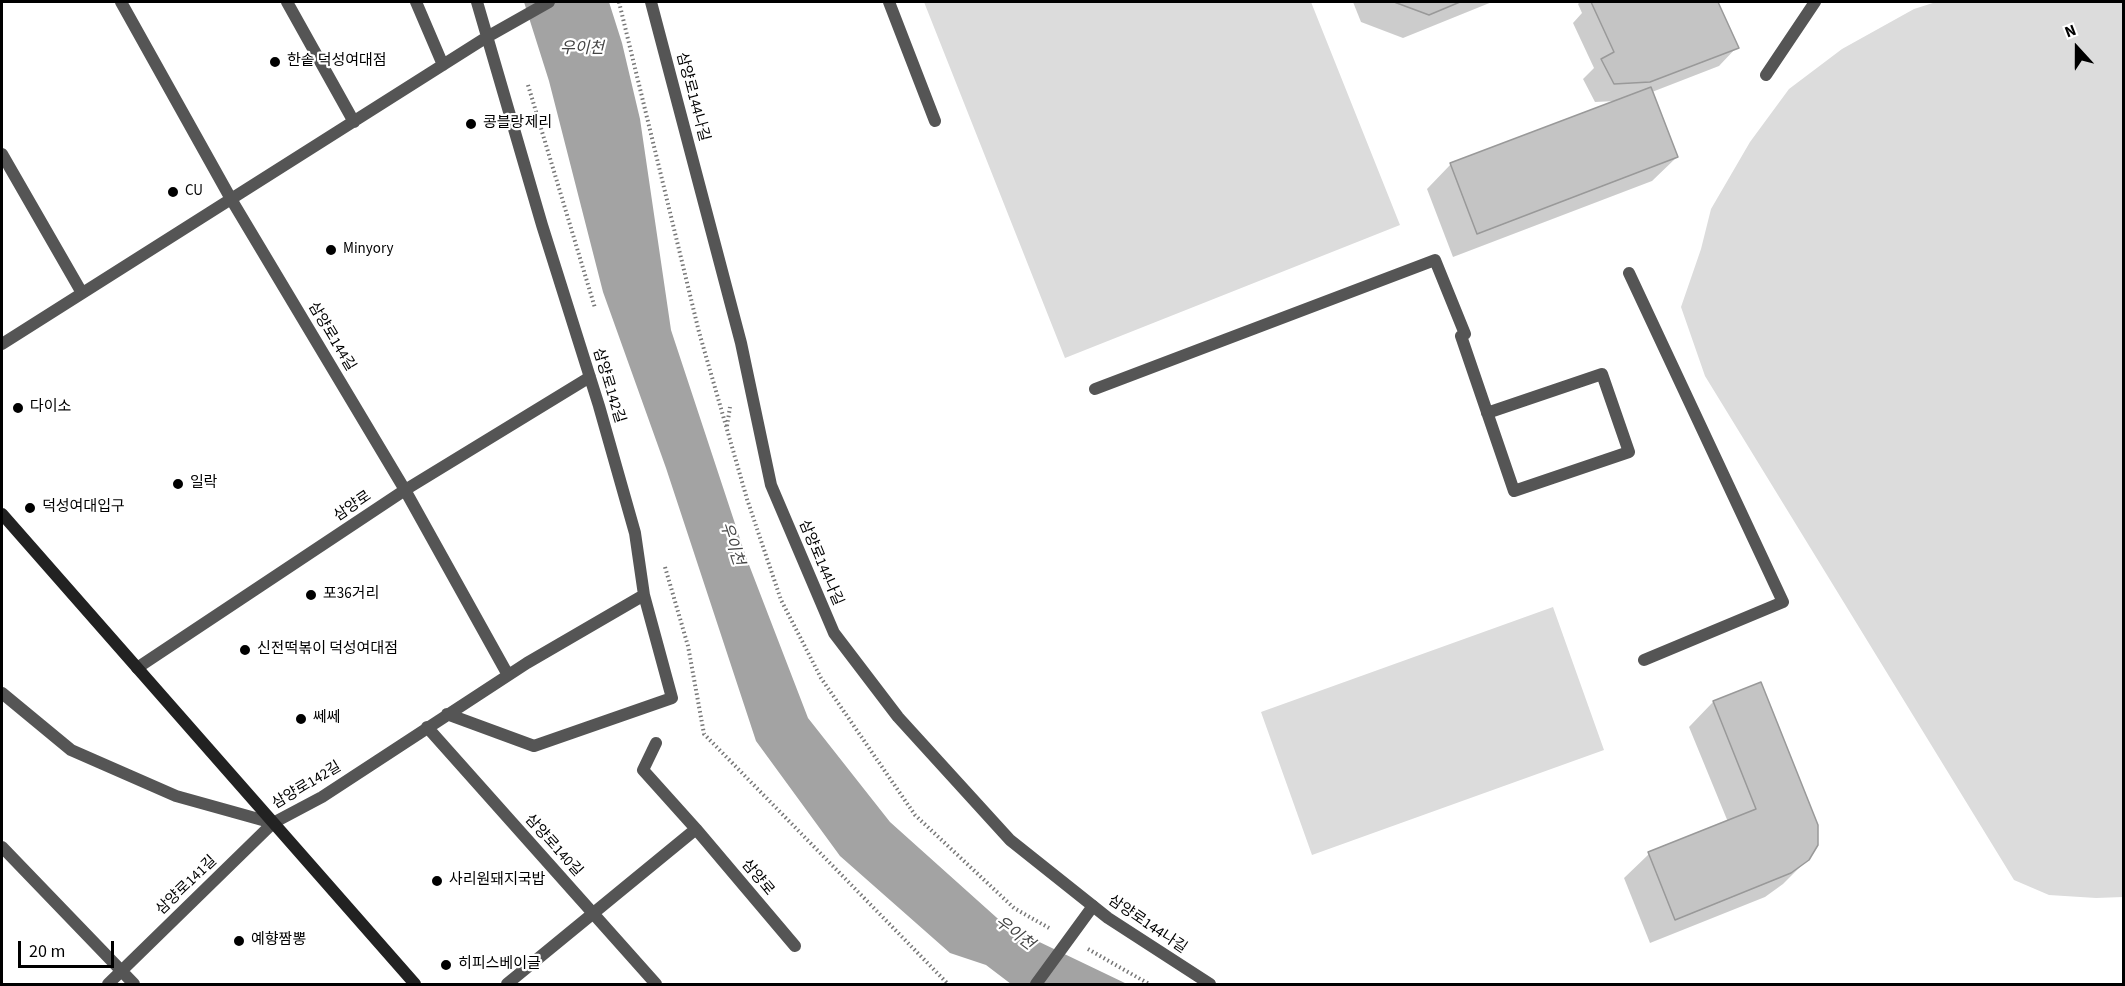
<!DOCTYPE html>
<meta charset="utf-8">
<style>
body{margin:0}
#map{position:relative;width:2125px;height:986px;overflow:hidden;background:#fff;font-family:"Source Sans 3",sans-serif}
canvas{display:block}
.frame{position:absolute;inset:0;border:3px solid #000;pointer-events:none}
.north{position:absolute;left:2047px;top:18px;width:60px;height:60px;-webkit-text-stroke:4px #fff;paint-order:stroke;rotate:339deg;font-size:16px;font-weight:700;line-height:24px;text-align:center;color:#000}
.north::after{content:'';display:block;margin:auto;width:21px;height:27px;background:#000;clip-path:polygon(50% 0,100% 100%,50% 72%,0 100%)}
.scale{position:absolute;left:18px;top:941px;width:96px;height:27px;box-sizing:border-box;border:3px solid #000;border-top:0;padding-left:8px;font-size:18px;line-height:21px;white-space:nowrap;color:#000;-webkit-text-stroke:4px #fff;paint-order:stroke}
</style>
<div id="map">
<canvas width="2125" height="986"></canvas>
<div class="frame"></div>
<div class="north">N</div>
<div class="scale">20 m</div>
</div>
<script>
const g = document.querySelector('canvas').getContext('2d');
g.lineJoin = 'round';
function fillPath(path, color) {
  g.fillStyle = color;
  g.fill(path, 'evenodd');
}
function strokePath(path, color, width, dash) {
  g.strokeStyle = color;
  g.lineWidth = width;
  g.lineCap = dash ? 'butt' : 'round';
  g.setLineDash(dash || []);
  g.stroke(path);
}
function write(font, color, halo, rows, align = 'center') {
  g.font = font + ' "Source Sans 3","Noto Sans KR",sans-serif';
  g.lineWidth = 4.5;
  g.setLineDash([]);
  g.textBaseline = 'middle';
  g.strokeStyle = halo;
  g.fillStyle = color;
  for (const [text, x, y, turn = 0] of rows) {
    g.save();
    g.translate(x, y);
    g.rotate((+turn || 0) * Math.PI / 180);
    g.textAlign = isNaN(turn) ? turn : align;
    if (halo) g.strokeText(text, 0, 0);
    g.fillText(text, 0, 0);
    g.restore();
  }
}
fillPath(new Path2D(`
 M924,2H1311L1400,225L1065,358Z
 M1936,2H2123V897L2096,898L2049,895L2014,880L1705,376L1681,307L1701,249L1711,209L1750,142L1789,89L1842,49L1914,9Z
 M1553,607L1604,750L1312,855L1261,712Z`), '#dcdcdc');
fillPath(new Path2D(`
 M524,2H609L622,43L640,119L671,330L746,557L808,718L890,822L1006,926L1127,984H1011L986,965L950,953L840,856L756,741L666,468L603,292L549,81Z`), '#a3a3a3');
fillPath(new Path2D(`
 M1353,2H1492L1403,38L1361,22Z
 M1580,2H1716L1737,47L1719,66L1652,92L1677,157L1652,181L1453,257L1427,189L1451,164L1616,101L1595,102L1583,79L1594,68L1573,23L1582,13L1578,4Z
 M1760,684L1808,859L1783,884L1765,897L1650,943L1624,878L1649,854L1728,822L1689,727L1713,702Z`), '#0003');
const building = new Path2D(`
 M1394,2H1460L1429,15Z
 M1591,2H1718L1739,48L1650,82L1614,84L1601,59L1614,52Z
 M1651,87L1678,157L1477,234L1450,163Z
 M1761,682L1818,825V845L1809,860L1791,873L1675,920L1648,852L1756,809L1713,701Z`);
fillPath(building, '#c4c4c4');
strokePath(building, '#999', 1.5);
strokePath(new Path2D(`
 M619,2L699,332L747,499L781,600L821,678L915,815L1014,908L1049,928
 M528,85L595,308
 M727,426L730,407
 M665,567L688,646L704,734L948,984
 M1088,949L1149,984`), '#777', 4, [1.5, 3]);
strokePath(new Path2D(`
 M889,2L935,121
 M1766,75L1815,2
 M1629,273L1783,602L1644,660
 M1461,336L1514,491L1629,452L1602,374L1487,413
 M1095,389L1435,260L1465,334`), '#555', 12);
strokePath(new Path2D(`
 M121,2L231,199L405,490L508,675
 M287,2L354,122
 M416,2L443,65
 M651,2L741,343L771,485L834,633L898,717L1010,840L1108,918L1210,984
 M2,154L82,293
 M2,344L487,37L549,2
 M137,668L405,490L590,377
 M2,693L71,750L176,796L273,823
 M447,714L534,746L672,698L644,595L635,533L599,406L542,225L477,2
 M427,727L656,984
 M656,743L643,770L696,829L795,946
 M2,847L134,984
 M108,984L273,823L322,797L527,663L644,595
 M507,984L696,829`), '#555', 12);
strokePath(new Path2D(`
 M2,514L415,984`), '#222', 12);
strokePath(new Path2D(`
 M1036,984L1093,906`), '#555', 12);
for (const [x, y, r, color] of [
 [275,62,6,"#000"],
 [471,124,6,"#000"],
 [173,192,6,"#000"],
 [331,250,6,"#000"],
 [18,408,6,"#000"],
 [178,484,6,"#000"],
 [30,508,6,"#000"],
 [311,595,6,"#000"],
 [245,650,6,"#000"],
 [301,719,6,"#000"],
 [437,881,6,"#000"],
 [239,941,6,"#000"],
 [446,965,6,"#000"]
]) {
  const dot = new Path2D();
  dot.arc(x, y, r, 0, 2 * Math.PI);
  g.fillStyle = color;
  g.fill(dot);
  strokePath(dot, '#fff', 2);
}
write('15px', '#000', '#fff', [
 ["한솥 덕성여대점",287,62],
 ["콩블랑제리",483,124],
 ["CU",185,192],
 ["Minyory",343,250],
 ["다이소",30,408],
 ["일락",190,484],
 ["덕성여대입구",42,508],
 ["포36거리",323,595],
 ["신전떡볶이 덕성여대점",257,650],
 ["쎄쎄",313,719],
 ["사리원돼지국밥",449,881],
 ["예향짬뽕",251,941],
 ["히피스베이글",458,965]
], 'left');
write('15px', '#000', '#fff', [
 ["삼양로144나길",692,97,75],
 ["삼양로144길",331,337,59],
 ["삼양로142길",608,386,73],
 ["삼양로",353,507,-34],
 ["삼양로144나길",820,563,67],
 ["삼양로142길",307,786,-31],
 ["삼양로140길",553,846,48],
 ["삼양로",757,878,50],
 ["삼양로141길",187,886,-44],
 ["삼양로144나길",1147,925,34]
]);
write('italic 16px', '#444', '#fff', [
 ["우이천",582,49],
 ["우이천",731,544,72],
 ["우이천",1014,934,37]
]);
</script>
